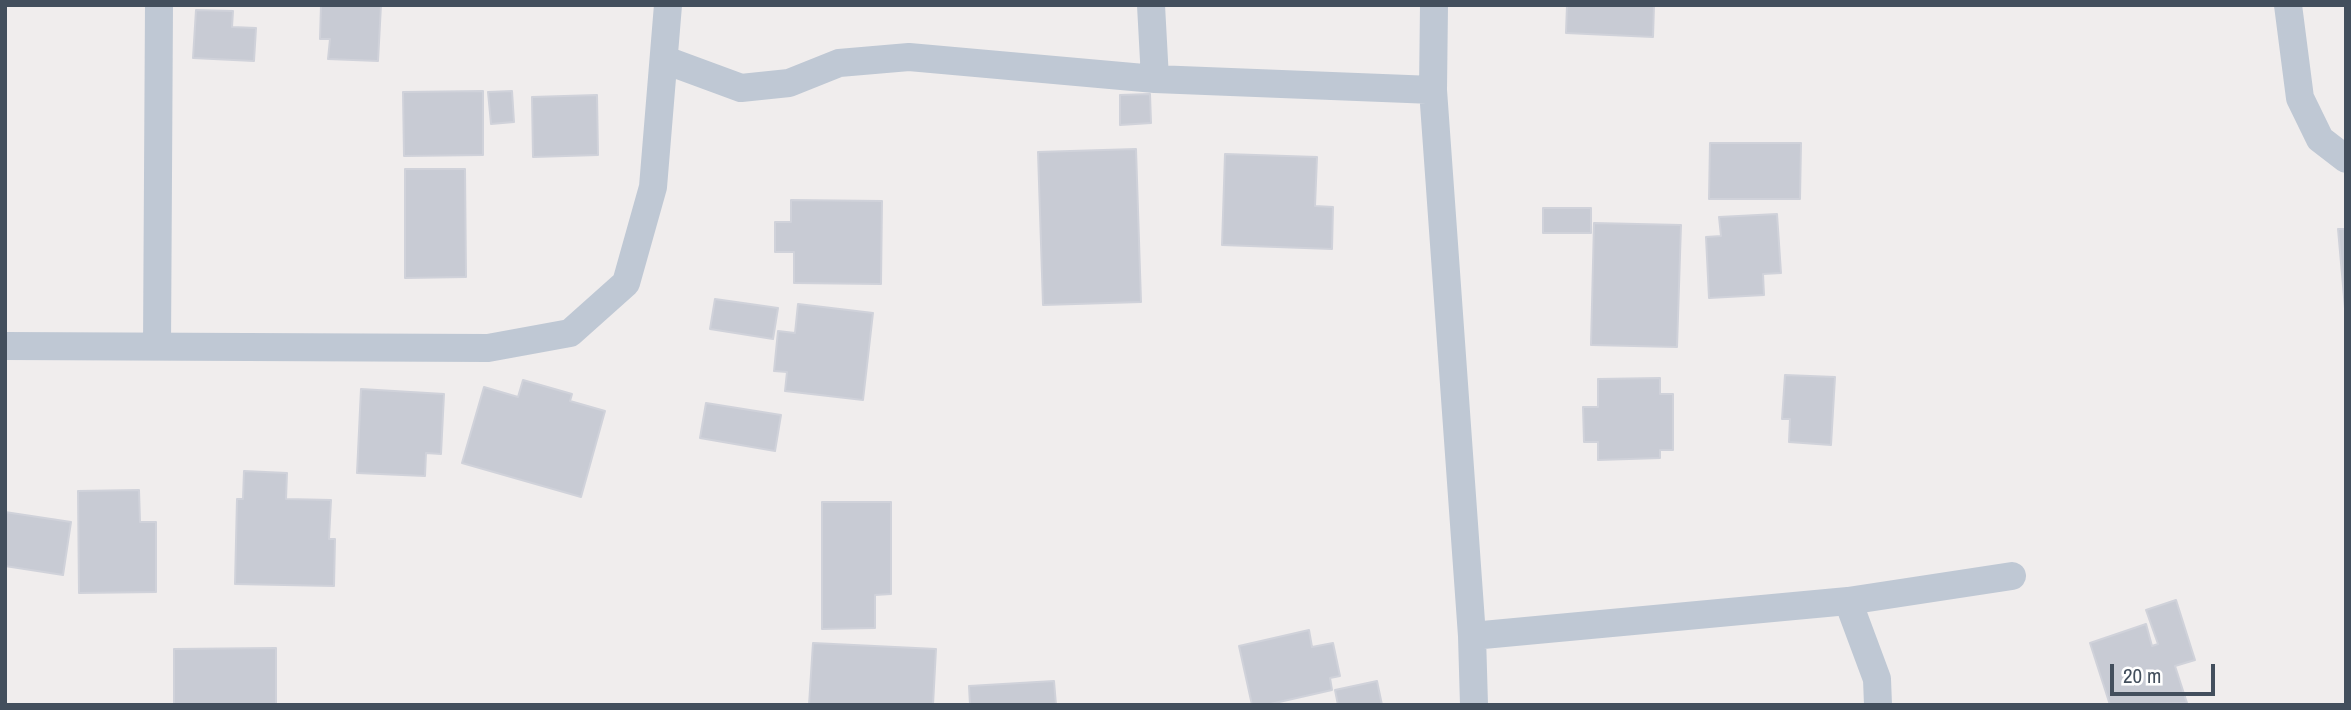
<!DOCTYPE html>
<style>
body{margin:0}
#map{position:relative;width:2351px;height:710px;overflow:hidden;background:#f0eded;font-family:"Archivo Narrow",sans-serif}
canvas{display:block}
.frame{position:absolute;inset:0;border:7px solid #434f5d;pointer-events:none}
.scale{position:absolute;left:2110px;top:664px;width:105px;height:32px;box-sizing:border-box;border:4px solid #434f5d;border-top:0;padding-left:9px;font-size:21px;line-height:24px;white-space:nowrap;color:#434f5d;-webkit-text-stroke:5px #fff;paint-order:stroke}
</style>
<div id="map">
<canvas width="2351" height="710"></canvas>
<div class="frame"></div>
<div class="scale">20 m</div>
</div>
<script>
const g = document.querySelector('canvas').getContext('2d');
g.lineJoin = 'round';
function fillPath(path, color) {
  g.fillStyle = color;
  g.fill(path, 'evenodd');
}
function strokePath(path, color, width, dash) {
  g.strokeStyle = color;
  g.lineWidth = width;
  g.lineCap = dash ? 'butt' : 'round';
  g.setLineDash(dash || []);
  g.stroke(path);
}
const building = new Path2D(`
 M321,5H381L378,61L328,59L330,39H320Z
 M1567,5H1654L1653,37L1566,33Z
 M196,10L233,11L232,27L256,28L254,61L193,58Z
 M483,91V155L404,156L403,92Z
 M512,91L514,122L491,124L488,92Z
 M1150,94L1151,123L1120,125V95Z
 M597,95L598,155L533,157L532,97Z
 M1710,143H1801L1800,199H1709Z
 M1136,149L1141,302L1043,305L1038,152Z
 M1225,154L1317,157L1315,206L1333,207L1332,249L1222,245Z
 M405,169H465L466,277L405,278Z
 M791,200L882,201L881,284L794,283V252H775V222H791Z
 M1543,208H1591V233H1543Z
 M1777,214L1781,273L1763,274L1764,295L1709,298L1706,237L1721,236L1719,217Z
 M1594,223L1681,225L1677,347L1591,345Z
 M2338,229H2346V320Z
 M715,299L778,308L773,339L710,329Z
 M798,304L873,313L863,400L785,391L787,372L774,371L778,331L795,333Z
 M1785,375L1835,377L1831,445L1789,442L1790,419H1782Z
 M1660,378V394H1673V450H1660V458L1598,460V442H1584L1583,407H1598V379Z
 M523,380L572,394L570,401L605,411L581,497L462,463L484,387L518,397Z
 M361,389L444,394L441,454L426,453L425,476L357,473Z
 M706,403L781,415L775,451L700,438Z
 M244,471L287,473L286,499L331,500L329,539H335L334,586L235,584L237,499H243Z
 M139,490L140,522H156V592L79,593L78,491Z
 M822,502H891V594L875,595V628L822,629Z
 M5,512L71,522L63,575L5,566Z
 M2176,600L2195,660L2175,666L2187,703L2110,705L2090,643L2146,624L2152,646L2158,644L2146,610Z
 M1309,630L1312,647L1333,643L1340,676L1330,678L1332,690L1266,705H1252L1239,646Z
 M813,643L936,649L933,705H809Z
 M276,648V705H174V649Z
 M1054,681L1056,705H970L969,686Z
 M1377,681L1382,705H1338L1335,690Z`);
fillPath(building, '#c8cbd4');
strokePath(building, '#d0d2da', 2);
strokePath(new Path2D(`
 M1151,5L1155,79
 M1434,5L1433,90L1472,636L1474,705
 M2288,5L2300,98L2320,139L2346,159
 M665,60L741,88L789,83L839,63L909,57L1155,79L1433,90
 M5,346L488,348L570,333L626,283L653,187L668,5
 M157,346L159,5
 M1848,601L1877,679L1878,705
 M1472,636L1848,601L2012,576`), '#bfc8d4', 28);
</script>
